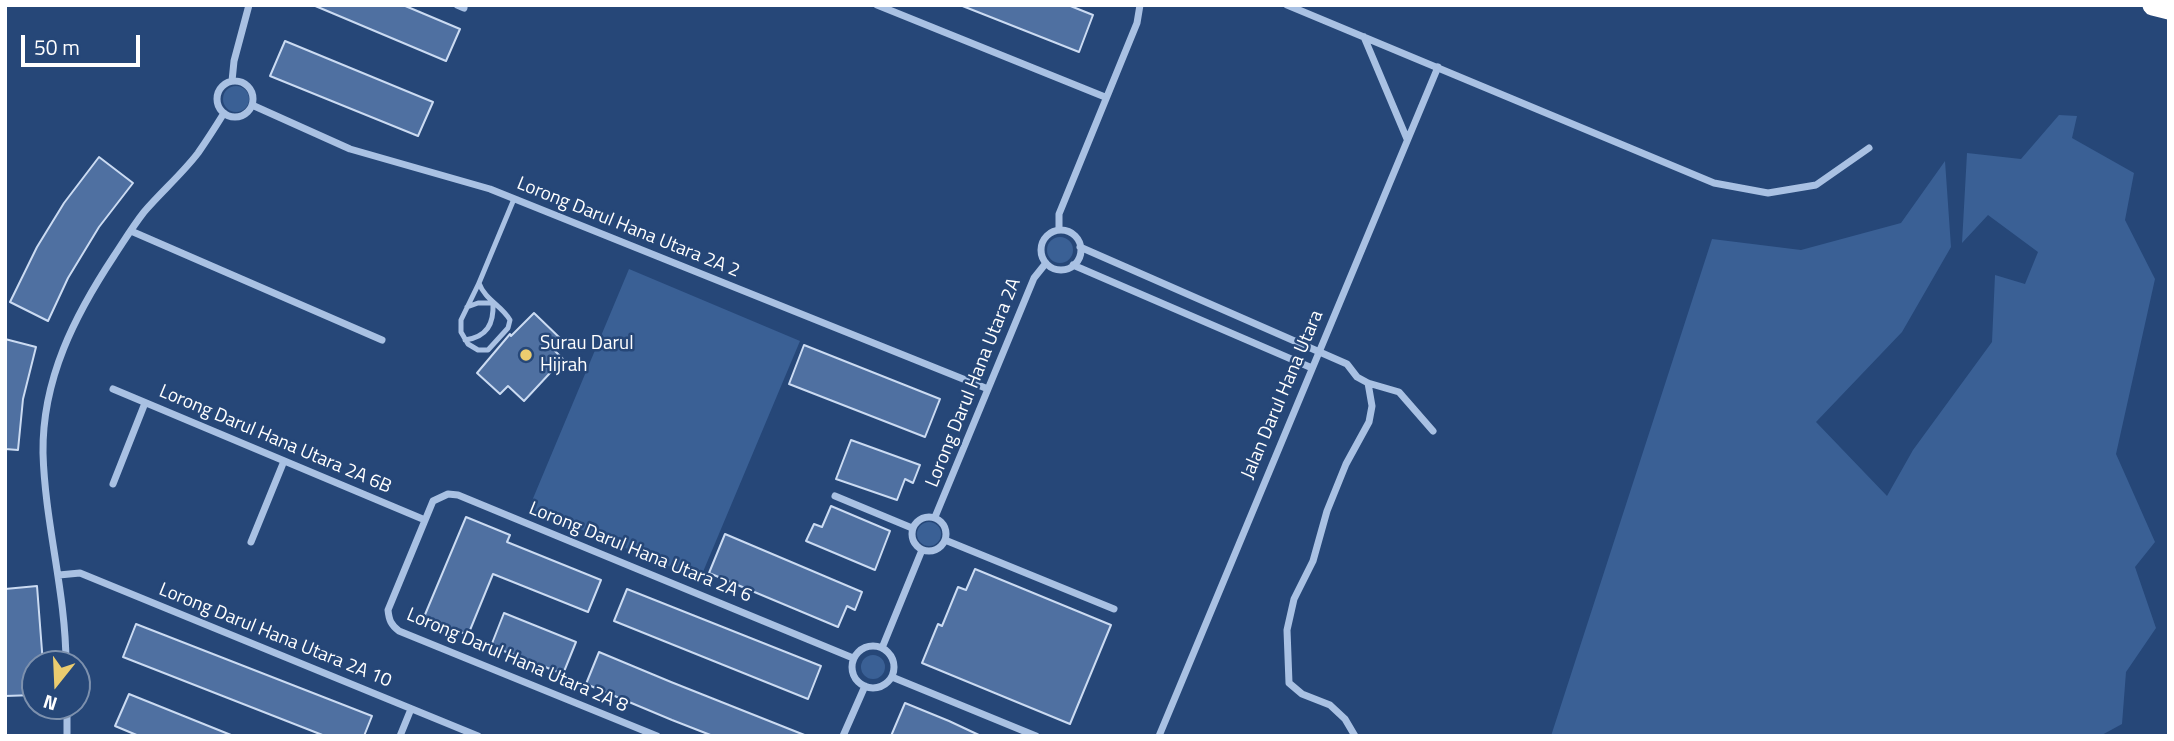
<!DOCTYPE html>
<style>
body{margin:0}
#map{position:relative;width:2174px;height:741px;overflow:hidden;background:#264778;font-family:"Titillium Web",sans-serif}
canvas{display:block}
.frame{position:absolute;inset:0;border:7px solid #fff;pointer-events:none}
.north{position:absolute;left:21px;top:650px;width:70px;height:70px;box-sizing:border-box;background:#264778;border:2px solid #7d91ae;border-radius:50%;rotate:198deg;font-size:19px;font-weight:700;line-height:28px;text-align:center;color:#fff}
.north::after{content:'';display:block;margin:auto;width:24px;height:32px;background:#ebcc6f;clip-path:polygon(50% 0,100% 100%,50% 72%,0 100%)}
.scale{position:absolute;left:21px;top:35px;width:119px;height:32px;box-sizing:border-box;border:4px solid #fff;border-top:0;padding-left:9px;font-size:21px;line-height:24px;white-space:nowrap;color:#fff;-webkit-text-stroke:5px #264778;paint-order:stroke}
</style>
<div id="map">
<canvas width="2174" height="741"></canvas>
<div class="frame"></div>
<div class="north">N</div>
<div class="scale">50 m</div>
</div>
<script>
const g = document.querySelector('canvas').getContext('2d');
g.lineJoin = 'round';
function fillPath(path, color) {
  g.fillStyle = color;
  g.fill(path, 'evenodd');
}
function strokePath(path, color, width, dash) {
  g.strokeStyle = color;
  g.lineWidth = width;
  g.lineCap = dash ? 'butt' : 'round';
  g.setLineDash(dash || []);
  g.stroke(path);
}
function write(font, color, halo, rows, align = 'center') {
  g.font = font + ' "Titillium Web",sans-serif';
  g.lineWidth = 5;
  g.setLineDash([]);
  g.textBaseline = 'middle';
  g.strokeStyle = halo;
  g.fillStyle = color;
  for (const [text, x, y, turn = 0] of rows) {
    g.save();
    g.translate(x, y);
    g.rotate((+turn || 0) * Math.PI / 180);
    g.textAlign = isNaN(turn) ? turn : align;
    if (halo) g.strokeText(text, 0, 0);
    g.fillText(text, 0, 0);
    g.restore();
  }
}
fillPath(new Path2D(`
 M223 99a13 13 0 1 1 26 0a13 13 0 1 1-26 0Z
 M2059,115L2077,116L2072,138L2134,173L2125,220L2155,279L2116,454L2155,542L2135,567L2156,628L2126,672L2122,724L2100,736H1551L1712,239L1801,250L1901,223L1945,161L1951,247L1902,332L1816,422L1887,496L1913,450L1992,342L1995,275L2025,284L2038,252L1988,215L1962,243L1967,153L2021,159Z
 M1047 250a13 13 0 1 1 26 0a13 13 0 1 1-26 0Z
 M629,269L800,341L700,579L529,508Z
 M917 534a12 12 0 1 1 24 0a12 12 0 1 1-24 0Z
 M861 667a12 12 0 1 1 24 0a12 12 0 1 1-24 0Z`), '#3a6095');
const building = new Path2D(`
 M313,5H403L460,29L446,61Z
 M960,5H1068L1093,15L1079,52Z
 M285,41L433,102L418,136L270,76Z
 M99,157L133,183L99,227L68,278L48,321L10,302L37,247L64,203Z
 M534,313L563,341L554,350L563,359L524,401L508,386L500,394L477,373L510,334L511,336Z
 M5,339L36,347L23,399L18,450L5,449Z
 M804,345L940,399L925,437L789,384Z
 M851,440L920,465L913,483L905,479L897,500L836,479Z
 M831,506L890,531L875,570L806,541L814,524L822,527Z
 M466,517L510,535L507,542L601,580L588,612L493,574L468,635L424,617Z
 M725,534L862,592L855,610L847,606L838,627L709,573Z
 M975,569L1111,625L1070,724L922,663L938,624L942,626L958,587L966,590Z
 M37,586L43,664H35V695L5,696V589Z
 M627,589L821,666L808,699L614,621Z
 M504,613L576,642L563,674L491,646Z
 M136,624L372,716L364,736H325L123,657Z
 M599,652L671,682L807,736H713L672,720L586,684Z
 M129,694L231,735V736H139L115,726Z
 M905,703L949,721L981,736H891Z`);
fillPath(building, '#4f70a1');
strokePath(building, '#cbdbf2', 2);
strokePath(new Path2D(`
 M479,283C485,300 501,305 510,320L508,328L488,350H478L468,344L461,332V320L479,283L514,199
 M465,340C487,337 494,324 493,303H478L467,307`), '#a9c1e3', 5);
strokePath(new Path2D(`
 M457,5L464,8
 M877,5L1105,97
 M1287,5L1714,183L1768,193L1816,185L1869,148
 M1364,37L1407,139
 M232,81L234,61L249,5
 M217 99a18 18 0 1 1 36 0a18 18 0 1 1-36 0Z
 M252,105L350,149L490,189L988,389
 M1059,230V214L1137,23L1140,5
 M1041 250a20 20 0 1 1 40 0a20 20 0 1 1-40 0Z
 M131,231L382,340
 M1080,247L1347,364L1357,377L1368,383L1399,392L1433,431
 M1073,265L1312,368
 M113,389L425,520
 M113,484L145,403
 M835,496L912,528
 M912 534a17 17 0 1 1 34 0a17 17 0 1 1-34 0Z
 M935,517L1034,278L1046,263
 M945,540L1114,609
 M251,542L284,461
 M59,575L80,573L478,736
 M852 667a21 21 0 1 1 42 0a21 21 0 1 1-42 0Z
 M882,648L922,550
 M66,664C66,593 45,524 43,453C42,379 75,315 114,256C124,241 133,226 144,212C161,192 182,174 198,153C207,140 216,126 224,113
 M892,677L1036,736
 M67,706V736
 M400,736L411,709
 M657,736L399,631C391,625 389,620 388,610L433,501L448,494L458,495L853,658
 M843,736L865,686
 M1159,736L1438,67
 M1355,736L1345,719L1330,705L1302,694L1289,683L1287,630L1294,599L1313,561L1327,511L1346,464L1369,422L1372,406L1368,383`), '#a9c1e3', 7);
strokePath(new Path2D(`
 M2153,5L2169,9`), '#fff', 21);
for (const [x, y, r, color] of [
 [526,355,7,"#ebcc6f"]
]) {
  const dot = new Path2D();
  dot.arc(x, y, r, 0, 2 * Math.PI);
  g.fillStyle = color;
  g.fill(dot);
  strokePath(dot, '#264778', 2.5);
}
write('19px', '#fff', '#264778', [
 ["Lorong Darul Hana Utara 2A 2",628,228,22],
 ["Lorong Darul Hana Utara 2A",974,383,-68],
 ["Jalan Darul Hana Utara",1283,395,-67],
 ["Lorong Darul Hana Utara 2A 6B",275,440,23],
 ["Lorong Darul Hana Utara 2A 6",640,553,22],
 ["Lorong Darul Hana Utara 2A 10",275,636,22],
 ["Lorong Darul Hana Utara 2A 8",517,661,23]
]);
write('19px', '#fff', '#264778', [
 ["Surau Darul",540,344],
 ["Hijrah",540,366]
], 'left');
</script>
